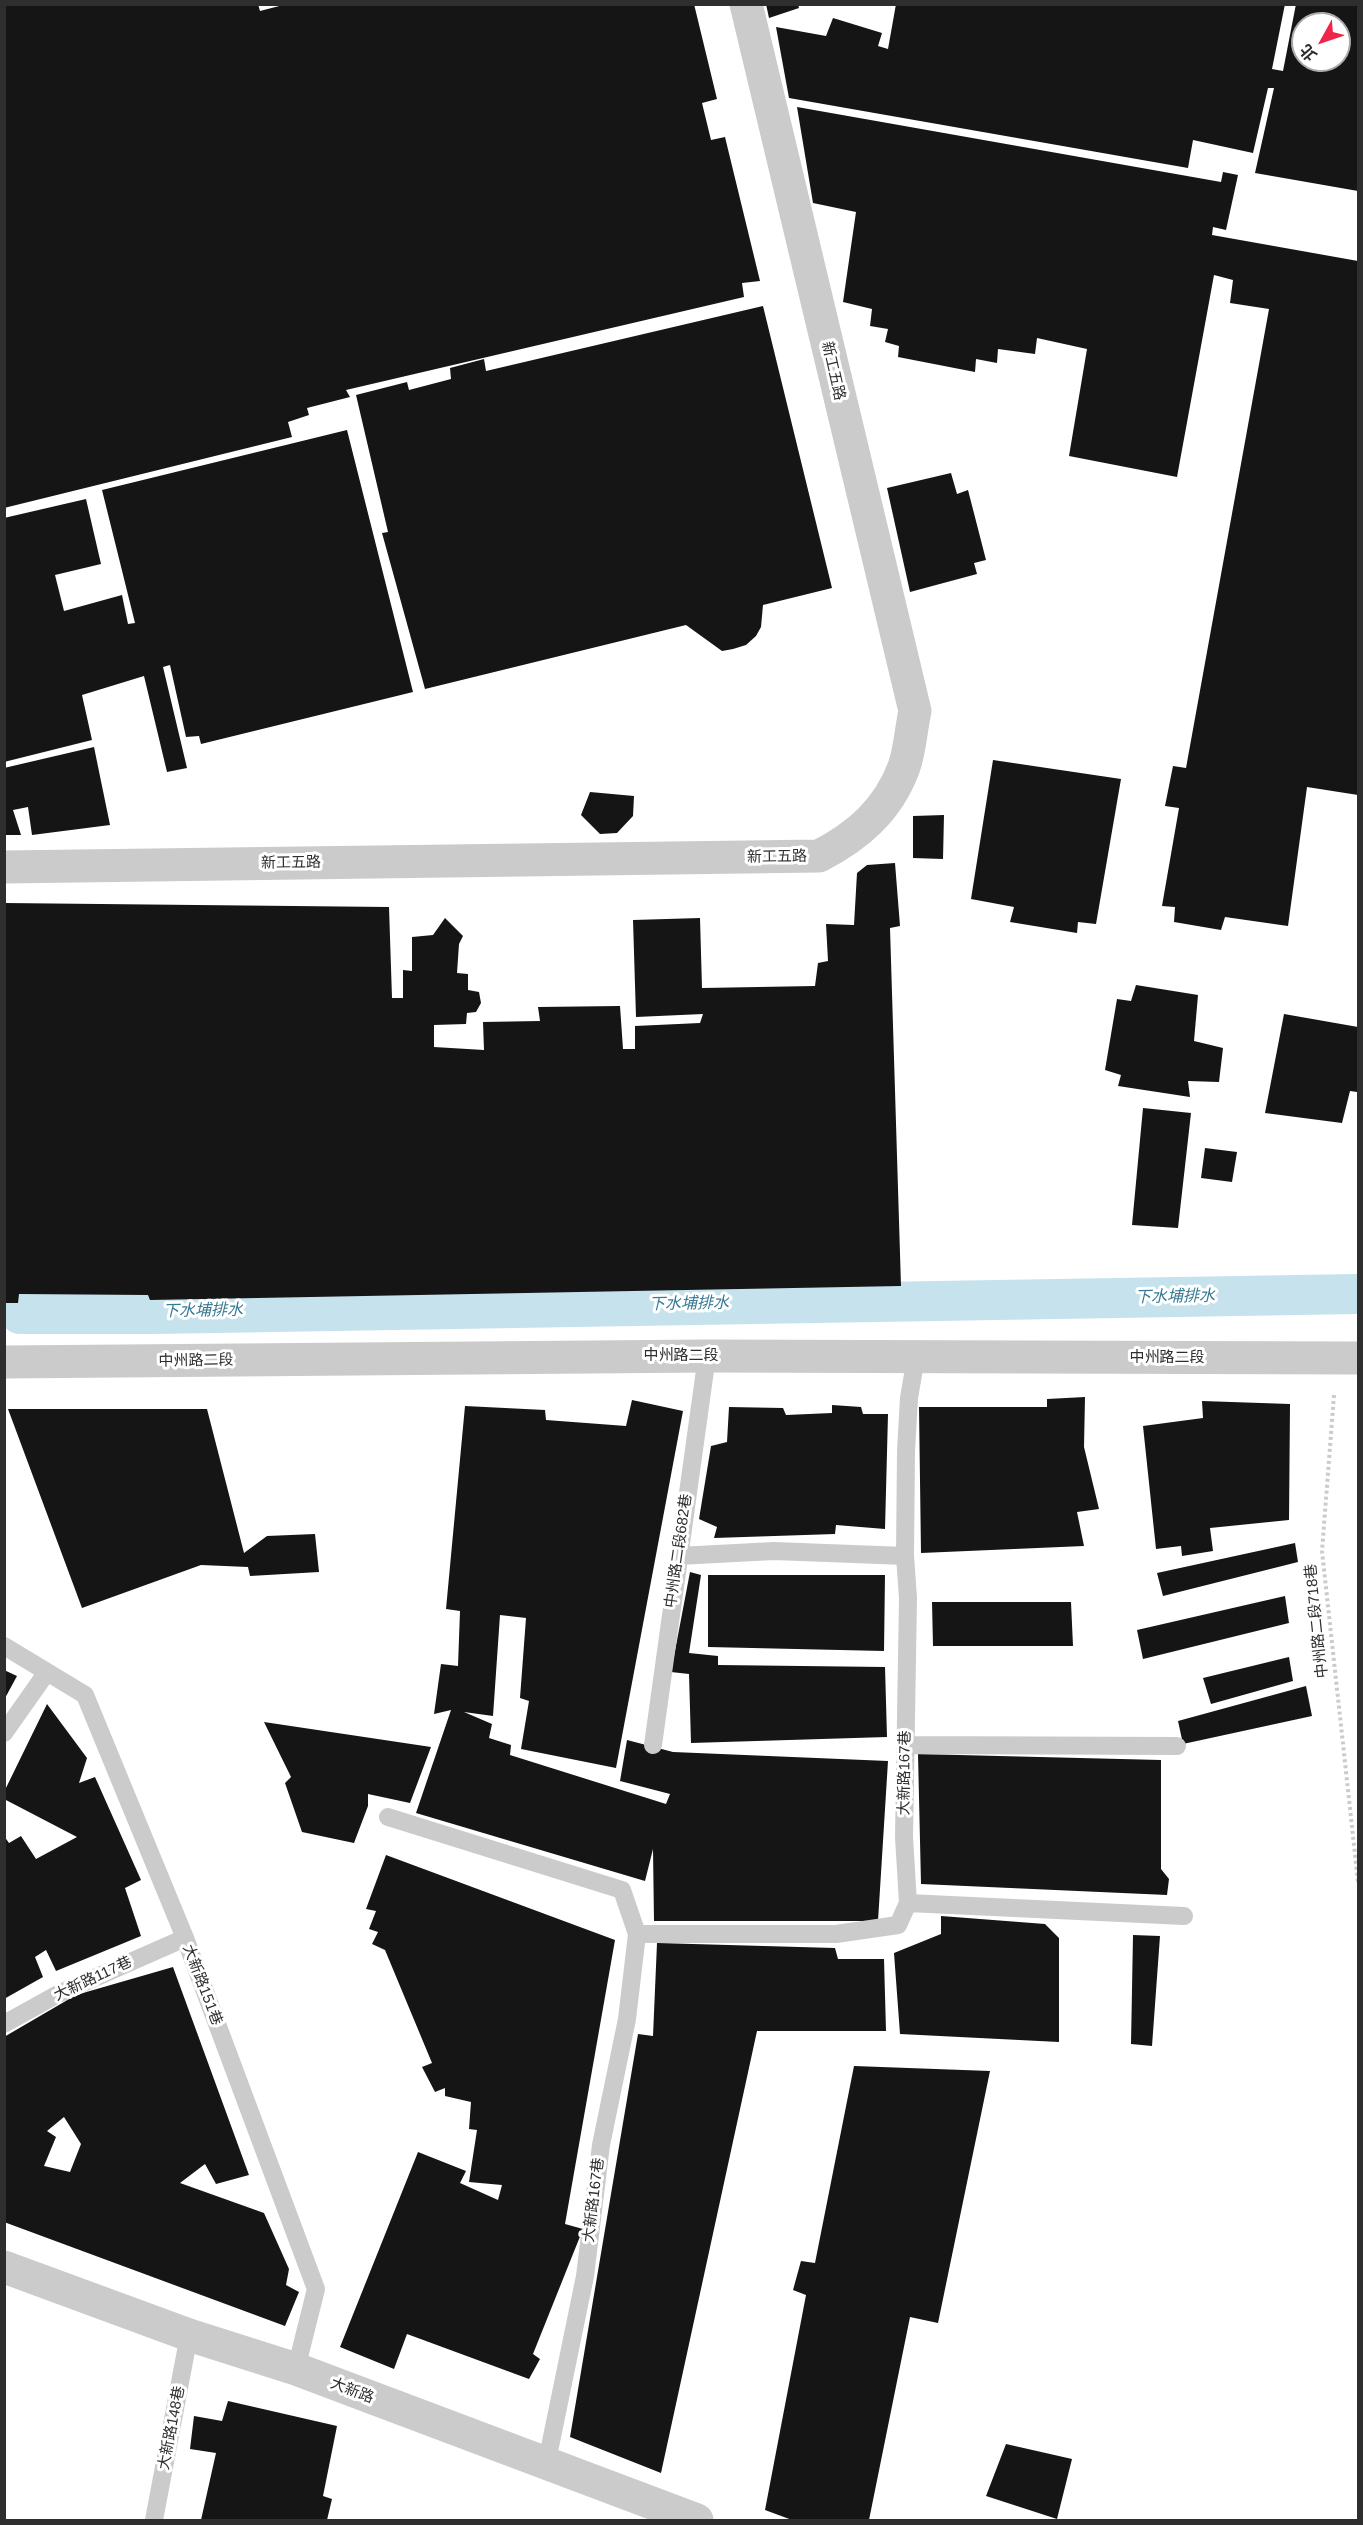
<!DOCTYPE html>
<meta charset="utf-8">
<style>
body{margin:0}
#map{position:relative;width:1363px;height:2525px;overflow:hidden;background:#fff;font-family:Helvetica,"Noto Sans TC",sans-serif}
canvas{display:block}
.frame{position:absolute;inset:0;border:6px solid #2e2e2e;pointer-events:none}
.north{position:absolute;left:1291px;top:12px;width:60px;height:60px;box-sizing:border-box;background:#fff;border:2px solid #ababab;border-radius:50%;rotate:230deg;font-size:16px;font-weight:700;line-height:24px;text-align:center;color:#2e2e2e}
.north::after{content:'';display:block;margin:auto;width:21px;height:27px;background:#ef254a;clip-path:polygon(50% 0,100% 100%,50% 72%,0 100%)}
</style>
<div id="map">
<canvas width="1363" height="2525"></canvas>
<div class="frame"></div>
<div class="north">北</div>
</div>
<script>
const g = document.querySelector('canvas').getContext('2d');
g.lineJoin = 'round';
function strokePath(path, color, width, dash) {
  g.strokeStyle = color;
  g.lineWidth = width;
  g.lineCap = dash ? 'butt' : 'round';
  g.setLineDash(dash || []);
  g.stroke(path);
}
function fillPath(path, color) {
  g.fillStyle = color;
  g.fill(path, 'evenodd');
}
function write(font, color, halo, rows, align = 'center') {
  g.font = font + ' Helvetica,"Noto Sans TC",sans-serif';
  g.lineWidth = 6;
  g.setLineDash([]);
  g.textBaseline = 'middle';
  g.strokeStyle = halo;
  g.fillStyle = color;
  for (const [text, x, y, turn = 0] of rows) {
    g.save();
    g.translate(x, y);
    g.rotate((+turn || 0) * Math.PI / 180);
    g.textAlign = isNaN(turn) ? turn : align;
    if (halo) g.strokeText(text, 0, 0);
    g.fillText(text, 0, 0);
    g.restore();
  }
}
strokePath(new Path2D(`
 M20,1314H154L1358,1294`), '#c5e2ed', 40);
fillPath(new Path2D(`
 M4,4H258L260,11L287,4H694L717,99L702,103L711,140L725,137L760,281L742,283L744,297L346,390L350,397L307,408L309,415L288,422L292,437L4,508Z
 M766,4H798L799,8L769,18Z
 M896,4H1285L1272,69L1283,71L1296,4H1358V191L1255,173L1274,88H1268L1253,153L1193,140L1188,168L789,98L776,27L826,36L833,18L882,33L878,46L888,49ZM1303,24H1339V60H1303Z
 M797,107L1221,182L1223,172L1238,175L1226,230L1213,227L1212,235L1358,261V795L1307,787L1288,926L1225,917L1221,930L1174,922L1175,907L1162,906L1179,808L1165,806L1173,766L1186,768L1269,309L1230,303L1233,280L1214,275L1177,477L1069,456L1087,349L1037,338L1035,354L998,349L997,363L976,359L975,372L898,357L899,346L885,342L888,329L870,326L872,309L843,302L856,212L813,203Z
 M763,306L832,588L763,605L761,627L756,636L746,645L733,649L722,651L686,625L425,689L382,533L388,532L356,395L407,382L409,390L451,379L450,368L484,359L486,371Z
 M347,430L413,692L201,744L199,736L186,737L170,665L163,667L187,768L167,772L144,676L82,695L92,740L4,762V518L86,499L101,564L55,575L64,611L122,595L128,624L135,623L102,490Z
 M951,473L957,494L968,490L986,560L974,563L977,574L910,592L887,488Z
 M94,747L110,825L32,835L28,807L13,810L21,835H4V768Z
 M993,760L1121,779L1096,924L1078,922L1077,933L1010,922L1014,907L971,899Z
 M590,792L634,796L633,816L617,833L600,834L581,815Z
 M944,815L943,859L913,858V816Z
 M895,863L900,926L890,928L901,1286L150,1300L148,1295L19,1294L18,1303H4V903L389,907L392,998H403V970L412,971V937L433,935L445,918L463,936L459,944L457,973L468,974V990L479,992L481,1003L476,1012L467,1013L466,1024L434,1025V1047L484,1050L483,1022L540,1021L538,1007L620,1006L623,1049H635V1026L700,1023L703,1014L636,1017L633,920L700,918L702,988L815,986L818,963L828,961L826,924L854,925L857,873L867,865Z
 M1136,985L1198,995L1194,1041L1223,1048L1219,1082L1188,1081L1190,1097L1118,1086L1121,1075L1105,1070L1117,999L1131,1001Z
 M1284,1014L1358,1027L1357,1092L1350,1091L1342,1123L1265,1113Z
 M1143,1108L1191,1113L1178,1228L1132,1225Z
 M1205,1148L1237,1152L1232,1182L1201,1178Z
 M1085,1397L1084,1447L1099,1509L1077,1512L1084,1546L921,1553L919,1407H1047V1399Z
 M632,1400L683,1411L616,1768L521,1749L529,1701L520,1698L526,1618L500,1615L493,1716L464,1712L492,1724L489,1738L511,1745L510,1755L666,1804L670,1794L620,1781L627,1740L673,1752L888,1761L878,1921H654L653,1849L645,1881L416,1813L451,1710L434,1714L441,1664L458,1666L460,1611L446,1609L465,1406L545,1410L546,1420L626,1426Z
 M1202,1401L1290,1404L1289,1520L1210,1528L1213,1551L1182,1556L1181,1546L1156,1549L1143,1426L1203,1418Z
 M832,1405L861,1407L863,1414H888L885,1529L836,1525L835,1534L714,1538L717,1527L699,1519L711,1446L727,1442L729,1407L783,1408L786,1415L832,1413Z
 M8,1409H207L244,1553L267,1536L315,1534L319,1572L250,1576L248,1567L201,1565L82,1608Z
 M1295,1543L1298,1562L1163,1596L1157,1573Z
 M690,1572L701,1575L689,1653L718,1656V1665L885,1667L887,1737L691,1743L689,1674L671,1672Z
 M708,1575H885L884,1651L708,1647Z
 M1285,1596L1289,1623L1143,1659L1137,1630Z
 M932,1602H1071L1073,1646H933Z
 M1289,1657L1293,1681L1211,1704L1203,1678Z
 M4,1670L17,1676L4,1700Z
 M1306,1686L1312,1716L1183,1744L1178,1721Z
 M47,1704L87,1758L79,1783L95,1777L141,1880L125,1888L141,1936L56,1971L46,1950L35,1957L43,1977L4,1999V1836L9,1843L21,1836L36,1859L77,1837L4,1799V1792Z
 M264,1722L431,1747L410,1803L368,1794V1806L354,1843L302,1832L285,1783L291,1777Z
 M918,1754L1161,1760V1869L1169,1879L1167,1895L921,1884Z
 M386,1855L615,1940L565,2224L583,2229L533,2354L540,2359L529,2379L407,2334L394,2369L340,2347L418,2152L466,2171L460,2183L498,2200L502,2185L469,2182L477,2130L469,2129L471,2102L445,2096V2088L435,2092L422,2067L432,2063L385,1950L372,1944L378,1932L369,1929L376,1911L366,1909Z
 M941,1916L1045,1924L1059,1938V2042L900,2034L894,1953L941,1934Z
 M1133,1935L1160,1936L1152,2046L1131,2044Z
 M657,1943L835,1948L838,1959H884L886,2031H757L661,2473L570,2437L638,2034L653,2036Z
 M173,1967L249,2175L216,2184L205,2164L180,2183L264,2213L289,2269L286,2285L299,2292L285,2326L4,2222V2037L76,1995ZM64,2117L81,2144L70,2172L44,2166L56,2137L47,2131Z
 M854,2066L990,2071L938,2323L910,2317L869,2520H792L765,2510L806,2295L793,2290L801,2261L815,2263Z
 M228,2401L337,2426L323,2496L332,2499L327,2520H201L216,2453L190,2449L194,2416L222,2421Z
 M1006,2444L1072,2459L1057,2519L986,2496Z`), '#151515');
strokePath(new Path2D(`
 M1334,1395L1322,1551L1358,1882`), '#cbcbcb', 4, [3, 3]);
strokePath(new Path2D(`
 M678,1556L774,1551L905,1556
 M4,1646L85,1695L185,1938L316,2289L296,2369
 M4,1733L47,1672
 M653,1745L707,1356
 M906,1745L1177,1746
 M388,1817L622,1890L637,1934L627,2019L601,2145L585,2276L546,2466
 M908,1903L1184,1916
 M637,1934H836L898,1925L908,1903L904,1837L908,1598L905,1556L906,1451L909,1398L916,1357
 M4,2024L58,1994L185,1938
 M154,2520L189,2335`), '#cbcbcb', 18);
strokePath(new Path2D(`
 M4,867L819,856C858,836 888,810 904,767C910,750 911,729 915,711L746,4`), '#cbcbcb', 33);
strokePath(new Path2D(`
 M4,1362L707,1356L1358,1358
 M4,2267L189,2335L296,2369L697,2520`), '#cbcbcb', 33);
write('15px', '#2e2e2e', '#fff', [
 ["新工五路",833,371,77],
 ["新工五路",777,857,-1],
 ["新工五路",291,863,-1],
 ["中州路二段",681,1356],
 ["中州路二段",1167,1358],
 ["中州路二段",196,1361,-1],
 ["中州路二段682巷",679,1551,-82],
 ["中州路二段718巷",1317,1621,-96],
 ["大新路167巷",905,1773,-89],
 ["大新路117巷",93,1979,-25],
 ["大新路151巷",202,1985,69],
 ["大新路167巷",594,2200,-83],
 ["大新路",352,2391,21],
 ["大新路148巷",172,2428,-79]
]);
write('italic 16px', '#377a94', '#fff', [
 ["下水埔排水",1175,1297,-1],
 ["下水埔排水",689,1304,-1],
 ["下水埔排水",203,1311,-1]
]);
</script>
